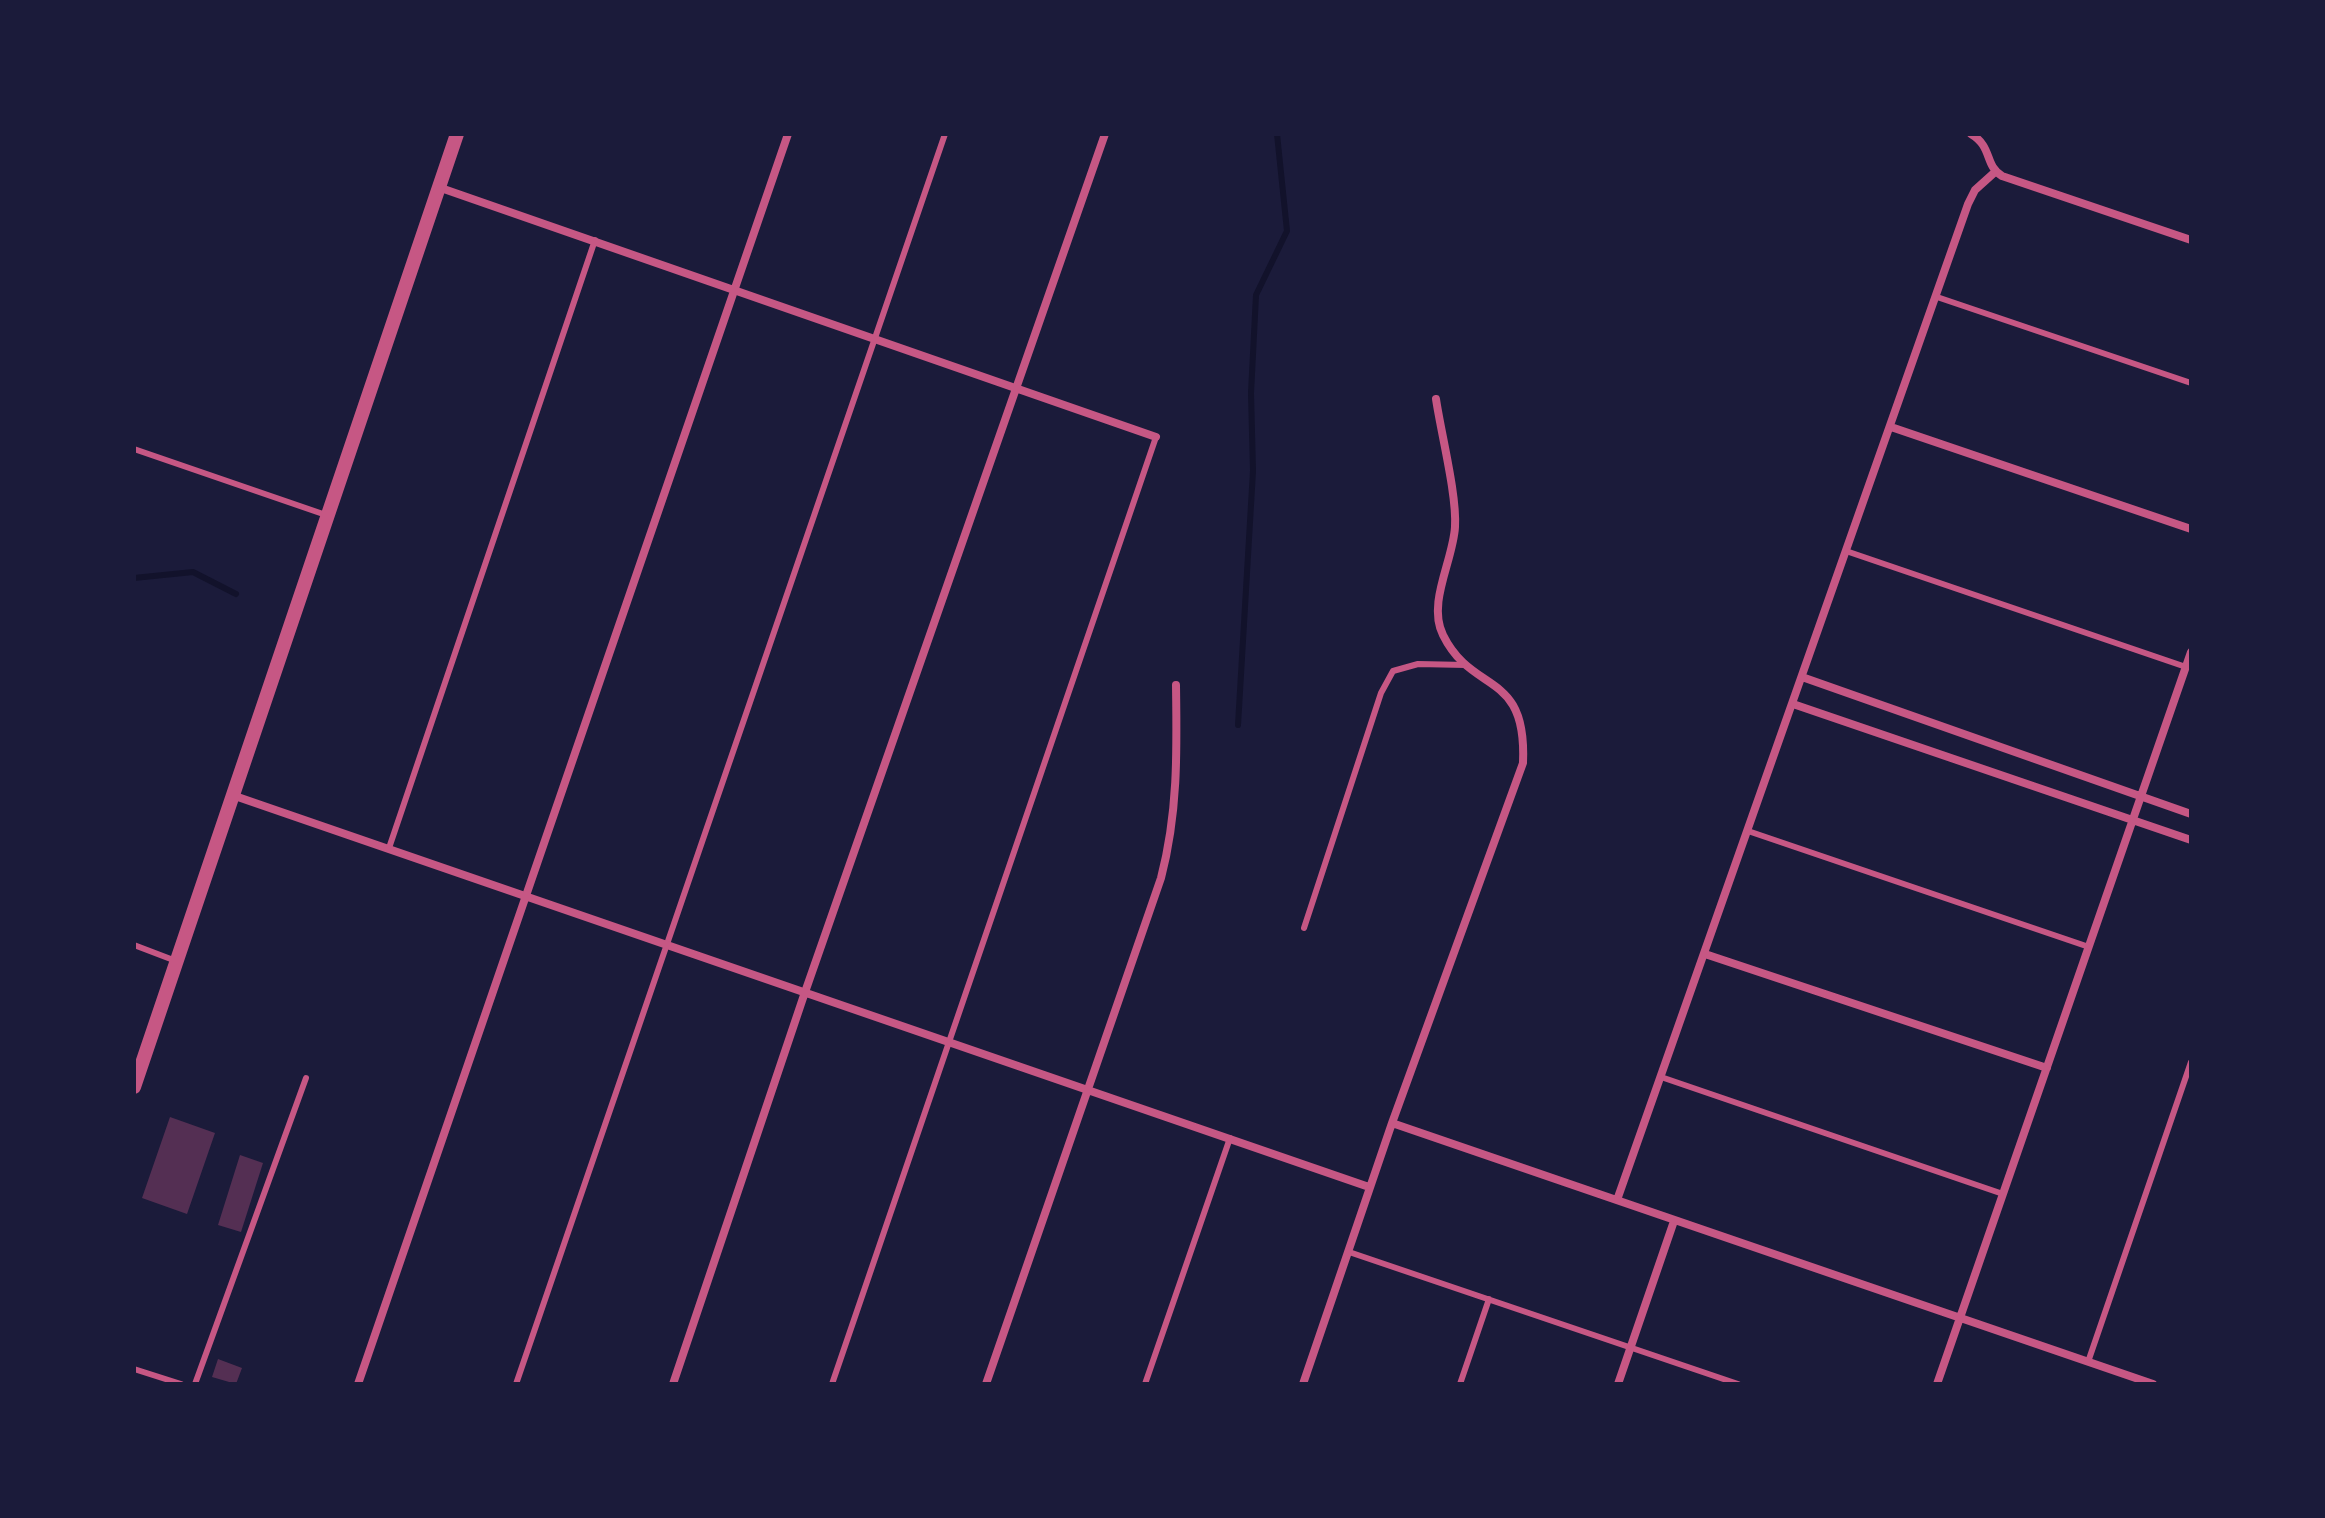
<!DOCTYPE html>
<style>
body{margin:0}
#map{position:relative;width:2325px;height:1518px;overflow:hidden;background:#1b1b3a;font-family:Spectral,serif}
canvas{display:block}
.frame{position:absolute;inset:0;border:136px solid #1b1b3a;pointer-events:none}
</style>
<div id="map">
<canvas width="2325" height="1518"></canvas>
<div class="frame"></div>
</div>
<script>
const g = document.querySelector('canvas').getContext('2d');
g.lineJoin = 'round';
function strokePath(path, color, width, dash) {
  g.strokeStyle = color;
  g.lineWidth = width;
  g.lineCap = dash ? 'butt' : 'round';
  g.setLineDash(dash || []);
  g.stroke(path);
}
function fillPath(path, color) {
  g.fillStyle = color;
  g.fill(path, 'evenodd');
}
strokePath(new Path2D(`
 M134,578L193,572L236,594
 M1238,725L1253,471L1251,393L1256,295L1287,231L1277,134`), '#12122b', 6);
fillPath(new Path2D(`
 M170,1117L215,1133L187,1214L142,1198Z
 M240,1155L263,1163L241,1232L218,1225Z
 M218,1359L242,1368L236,1384L212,1377Z`), '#542f53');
strokePath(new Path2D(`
 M1937,297L2191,383
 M134,449L326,515
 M1846,551L2186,667
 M1748,831L2089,947
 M389,848L595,240
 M1304,928L1381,693L1393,671L1418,664L1466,665
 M134,945L176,961
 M1661,1077L2003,1194
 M1349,1252L1738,1384
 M2088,1362L2191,1062
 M134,1369L181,1384
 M195,1384L306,1078
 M516,1384L945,134
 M832,1384L1156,437
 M1145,1384L1230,1138
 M1460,1384L1489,1299`), '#c65784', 6);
strokePath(new Path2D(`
 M1971,134C1993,147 1984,165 2002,176L2191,240
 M438,187L1156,437
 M1891,427L2191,529
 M1802,677L2191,814
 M1793,704L2191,840
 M232,795L1369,1187
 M1705,954L2047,1068
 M1392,1123L2153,1384
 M1617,1200L1968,204L1975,190L1995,172
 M358,1384L788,134
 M673,1384L804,995L1105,134
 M986,1384L1161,878C1178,813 1177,752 1176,685
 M1303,1384L1392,1123L1523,763C1527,669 1473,696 1443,635C1427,603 1453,561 1455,527C1457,495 1441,433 1436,399
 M1618,1384L1674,1221
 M1937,1384L2191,652`), '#c65784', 8);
strokePath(new Path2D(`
 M134,1087L457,134`), '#c65784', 14);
</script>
